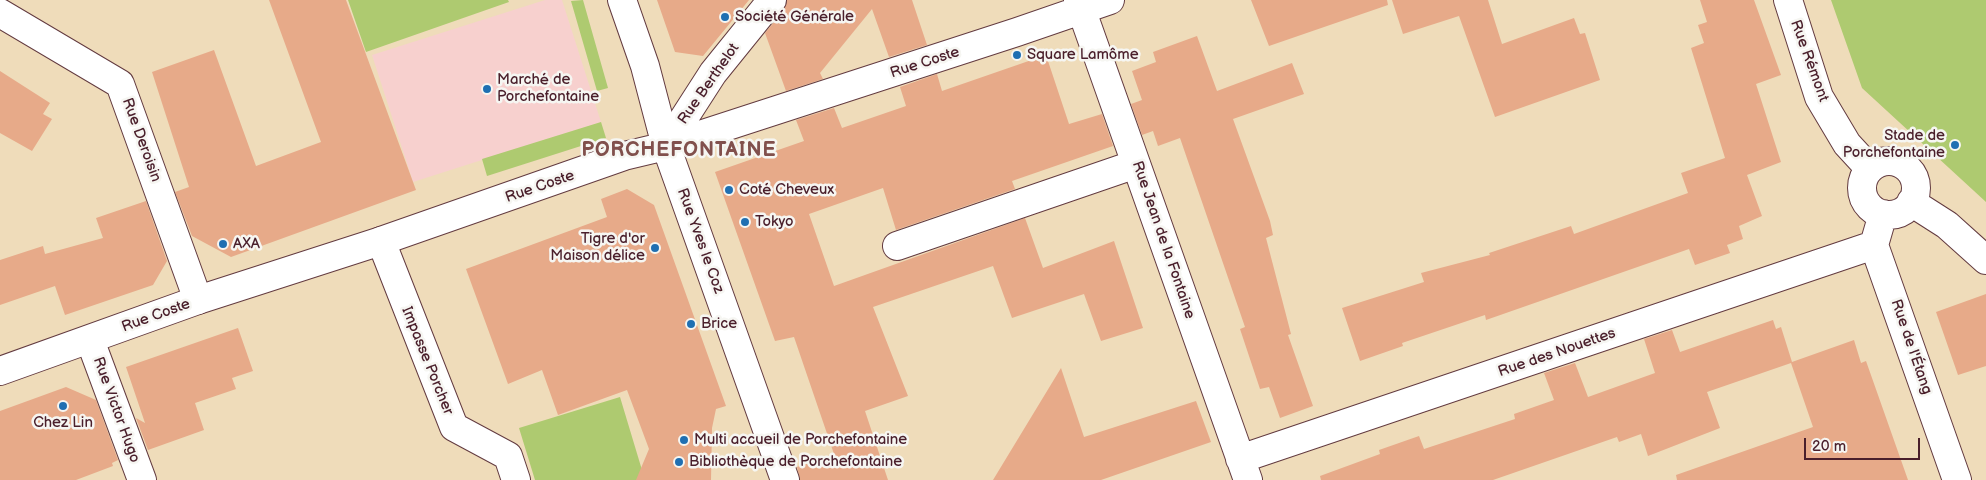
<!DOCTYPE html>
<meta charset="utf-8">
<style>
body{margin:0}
#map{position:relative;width:1986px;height:480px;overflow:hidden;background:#efdcba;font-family:"Balsamiq Sans",sans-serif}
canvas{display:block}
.scale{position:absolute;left:1804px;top:438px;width:116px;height:22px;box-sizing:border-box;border:2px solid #4a1f2b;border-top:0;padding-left:6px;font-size:15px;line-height:18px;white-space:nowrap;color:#4a1f2b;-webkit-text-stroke:4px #f6f6f2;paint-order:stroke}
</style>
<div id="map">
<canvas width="1986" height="480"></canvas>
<div class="scale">20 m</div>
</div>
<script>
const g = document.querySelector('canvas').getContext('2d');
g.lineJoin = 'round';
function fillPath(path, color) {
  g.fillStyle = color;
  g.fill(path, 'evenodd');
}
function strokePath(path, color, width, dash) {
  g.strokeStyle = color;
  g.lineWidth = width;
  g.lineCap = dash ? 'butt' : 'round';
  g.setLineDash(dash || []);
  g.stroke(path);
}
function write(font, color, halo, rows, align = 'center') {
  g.font = font + ' "Balsamiq Sans",sans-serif';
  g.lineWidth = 5;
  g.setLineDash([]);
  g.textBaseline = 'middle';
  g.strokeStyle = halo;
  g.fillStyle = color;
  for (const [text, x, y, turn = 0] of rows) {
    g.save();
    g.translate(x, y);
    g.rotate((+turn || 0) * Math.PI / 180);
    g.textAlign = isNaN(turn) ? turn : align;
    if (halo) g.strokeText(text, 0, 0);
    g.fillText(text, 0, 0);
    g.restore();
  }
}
fillPath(new Path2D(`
 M545,0H562L601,122L413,182L372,55Z`), '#f7d0ce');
fillPath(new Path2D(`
 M348,0H508L509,2L366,52Z
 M583,0L608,88L597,91L571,1Z
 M1831,0H1986V202L1862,88Z
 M601,122L606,138L487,176L482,159Z
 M620,397L645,480H535L519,428Z`), '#aeca70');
fillPath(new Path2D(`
 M269,0H346L416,190L231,257L192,236L175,192L189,187L152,72L214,50L256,166L321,142Z
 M657,0H749L703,56L675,52Z
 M787,0H912L927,45L889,57L872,9L820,73L823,79L786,91L765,33L784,10Z
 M1251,0H1387L1388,5L1269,46Z
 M1392,0H1488L1502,44L1574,18L1580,34L1585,33L1600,80L1495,117L1459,16L1403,34Z
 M1700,0H1754L1781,75L1756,84L1781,162L1747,175L1762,216L1739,226L1743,239L1727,245L1730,253L1695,265L1689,249L1486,320L1485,315L1402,343L1403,346L1360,361L1342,308L1424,282L1421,273L1490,255L1489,253L1571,226L1574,234L1688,193L1681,173L1725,158L1691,48L1704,43L1698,25L1707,22Z
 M1197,36L1217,91L1292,63L1304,94L1233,119L1270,221L1273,235L1266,238L1291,334L1288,335L1313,406L1280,418L1269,387L1260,389L1240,329L1245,327L1180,138L1158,146L1153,131L1142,135L1131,104L1142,100L1132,71L1156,62L1153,52Z
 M1046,55L1069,124L1102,114L1113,146L1012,181L1015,189L896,230L883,188L809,214L834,286L1025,218L1043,268L1114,241L1143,328L1101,341L1084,294L1012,318L993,266L873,307L908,396L865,411L888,480H800L797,467L834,454L794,337L775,341L715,172L804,141L796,120L834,108L842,128L906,106L900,87L937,74L942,91Z
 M0,71L50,103L43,114L52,119L32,151L0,133Z
 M627,189L654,205L726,406L716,409L712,428L711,480H636L649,449L627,390L558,415L542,370L508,384L466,269L607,217L601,199Z
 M146,201L167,261L153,285L65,315L55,286L0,305V260L43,246L45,254L103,238L96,218Z
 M1986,294V366L1958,375L1936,312Z
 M1773,320L1776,329L1781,327L1792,362L1854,340L1861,363L1866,361L1908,480H1677L1676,475L1813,427L1791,363L1707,392L1720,428L1648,456L1641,434L1619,442L1617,437L1493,480H1321L1320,476L1380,454L1379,450L1419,436L1424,449L1515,419L1514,414L1554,400L1544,373L1575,363L1588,397L1655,373L1644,339L1672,330L1680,352Z
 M238,328L253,371L232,378L236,389L195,403L204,430L148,450L136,418L145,423L126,367Z
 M1061,368L1084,437L1196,401L1211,442L1101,480H993Z
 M66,387L96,400L118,460L112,463L113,466L76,480H0V411Z`), '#e7aa89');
const minor = new Path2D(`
 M1078,0L1248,480
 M1788,0L1819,97L1847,144L1870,169
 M0,13L120,84L198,300
 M666,146L1017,32L1110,0
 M666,146L713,73L772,0
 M1862 188a27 27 0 1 1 54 0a27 27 0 1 1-54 0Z
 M1911,202L1947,225L1986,260
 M1883,214L1874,245L1957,480
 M381,241L454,427L508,456L516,480
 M897,246L1136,164
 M90,340L142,480
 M1240,459L1874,245`);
const major = new Path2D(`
 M622,0L645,66L666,146L785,480
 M0,371L198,300L381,241L624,156L666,146`);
strokePath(minor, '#633b40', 30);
strokePath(major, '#633b40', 30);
strokePath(minor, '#fff', 28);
strokePath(major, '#fff', 28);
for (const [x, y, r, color] of [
 [725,17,5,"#1f6fb2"],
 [1017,55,5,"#1f6fb2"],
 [487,89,5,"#1f6fb2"],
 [1955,145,5,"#1f6fb2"],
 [729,190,5,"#1f6fb2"],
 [745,222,5,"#1f6fb2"],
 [223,244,5,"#1f6fb2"],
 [655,248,5,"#1f6fb2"],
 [691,324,5,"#1f6fb2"],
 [63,406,5,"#1f6fb2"],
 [684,440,5,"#1f6fb2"],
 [679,462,5,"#1f6fb2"]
]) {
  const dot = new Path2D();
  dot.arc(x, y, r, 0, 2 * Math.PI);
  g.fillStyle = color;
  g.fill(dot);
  strokePath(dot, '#f6f6f2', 2);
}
write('15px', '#4a1f2b', '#f6f6f2', [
 ["Société Générale",735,17],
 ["Square Lamôme",1027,55],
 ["Marché de",497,80],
 ["Porchefontaine",497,97],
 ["Stade de",1945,136,"right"],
 ["Porchefontaine",1945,153,"right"],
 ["Coté Cheveux",739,190],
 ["Tokyo",755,222],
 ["Tigre d'or",645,239,"right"],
 ["Maison délice",645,256,"right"],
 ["AXA",233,244],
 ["Brice",701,324],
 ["Chez Lin",63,423,"center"],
 ["Multi accueil de Porchefontaine",694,440],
 ["Bibliothèque de Porchefontaine",689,462]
], 'left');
write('15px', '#4a1f2b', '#f6f6f2', [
 ["Rue Rémont",1809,61,70],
 ["Rue Coste",925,63,-18],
 ["Rue Berthelot",709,84,-55],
 ["Rue Deroisin",141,140,70],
 ["Rue Coste",540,187,-19],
 ["Rue Jean de la Fontaine",1163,240,71],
 ["Rue Yves le Coz",700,241,70],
 ["Rue Coste",156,316,-20],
 ["Rue de l'Étang",1911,347,71],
 ["Rue des Nouettes",1557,353,-19],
 ["Impasse Porcher",427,361,68],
 ["Rue Victor Hugo",116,410,70]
]);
g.letterSpacing = '1px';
write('bold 20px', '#81504c', '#f6f6f2', [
 ["PORCHEFONTAINE",679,151]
]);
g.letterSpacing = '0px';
</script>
